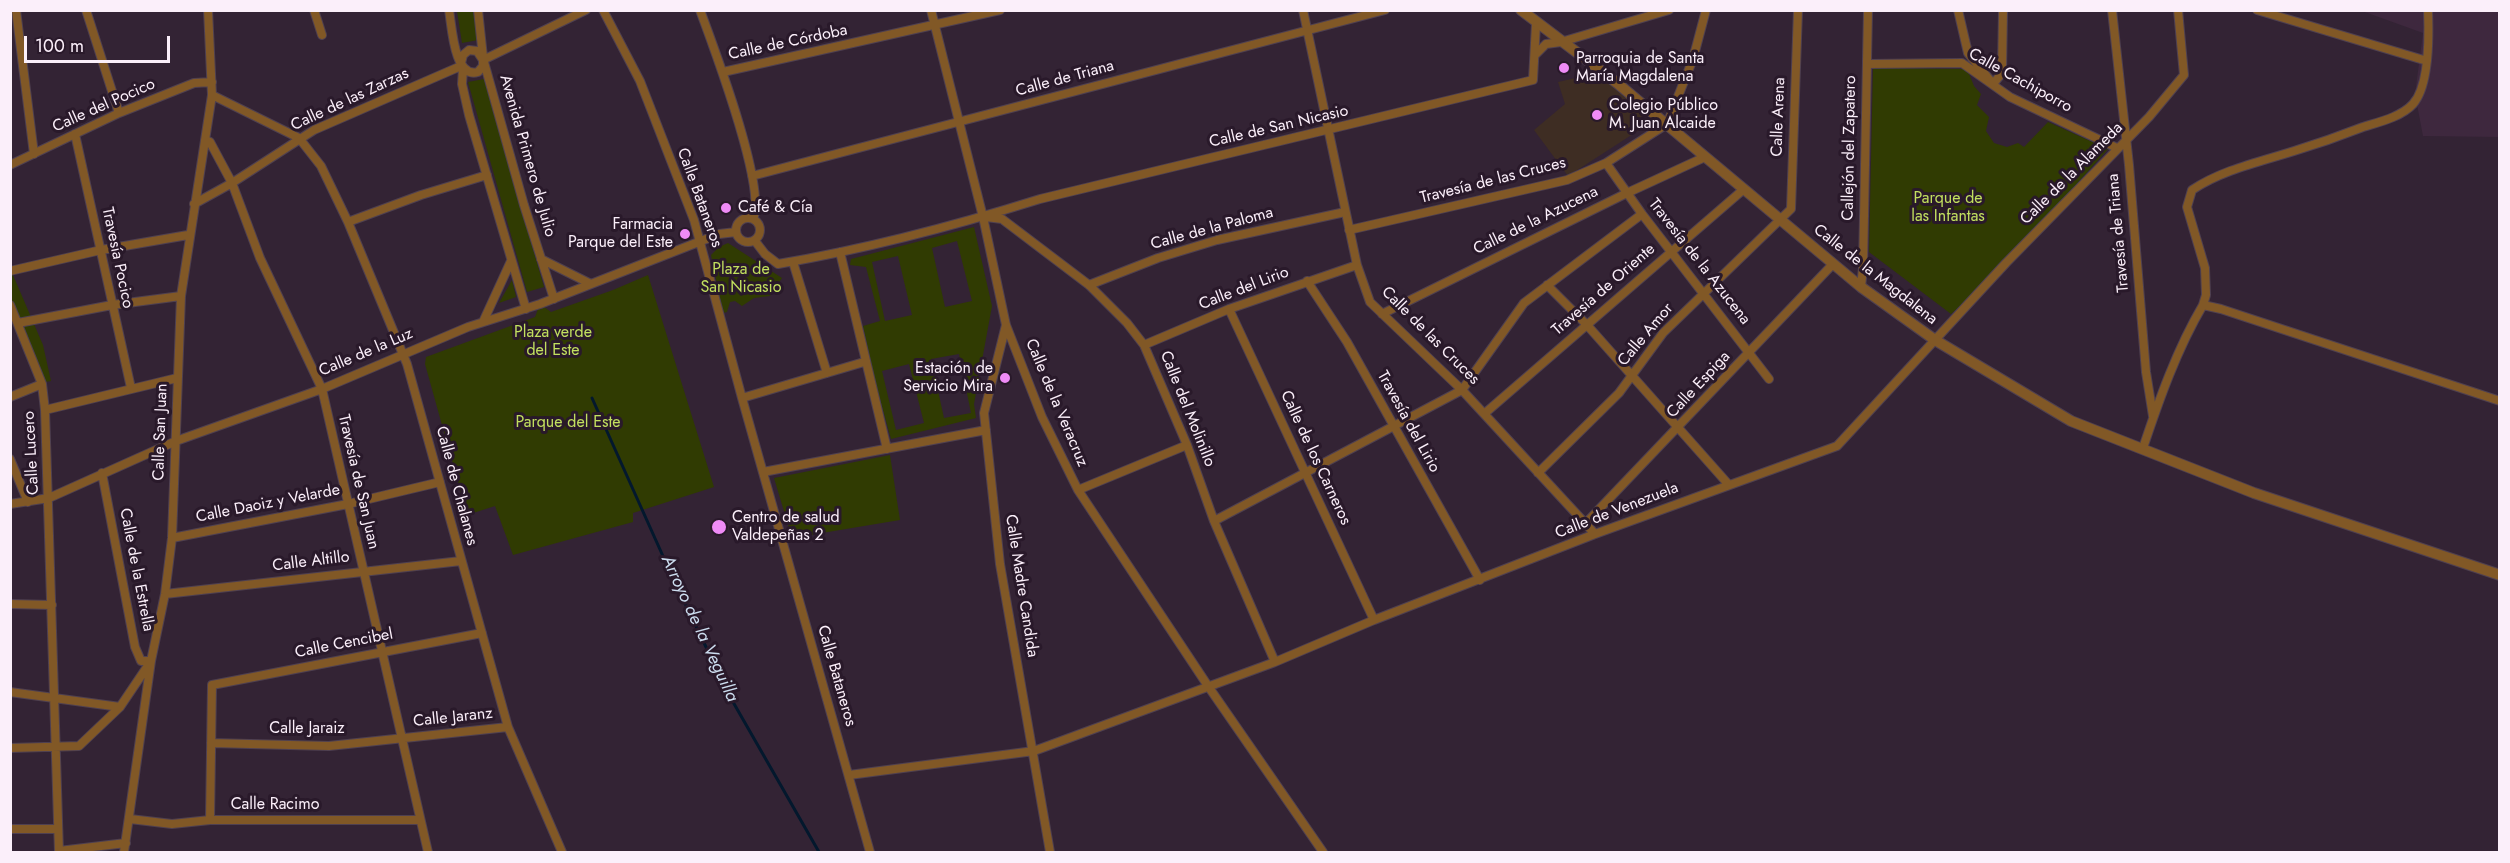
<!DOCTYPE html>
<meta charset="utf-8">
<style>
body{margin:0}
#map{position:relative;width:2510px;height:863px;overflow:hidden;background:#332334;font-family:Jost,sans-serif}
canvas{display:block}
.frame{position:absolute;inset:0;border:12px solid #fbeffa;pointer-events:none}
.scale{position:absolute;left:24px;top:36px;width:146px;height:27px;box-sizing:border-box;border:3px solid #fbeffa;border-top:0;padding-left:8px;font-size:18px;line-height:21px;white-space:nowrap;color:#fbeffa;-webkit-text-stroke:4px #29192a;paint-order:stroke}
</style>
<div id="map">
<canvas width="2510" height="863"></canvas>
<div class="frame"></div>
<div class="scale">100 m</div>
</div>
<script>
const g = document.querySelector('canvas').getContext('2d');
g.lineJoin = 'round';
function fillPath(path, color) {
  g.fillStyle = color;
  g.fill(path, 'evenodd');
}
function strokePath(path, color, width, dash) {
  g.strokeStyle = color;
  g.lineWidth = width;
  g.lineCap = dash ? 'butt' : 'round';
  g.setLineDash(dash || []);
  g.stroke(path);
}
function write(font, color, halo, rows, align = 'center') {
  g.font = font + ' Jost,sans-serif';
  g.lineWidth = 6;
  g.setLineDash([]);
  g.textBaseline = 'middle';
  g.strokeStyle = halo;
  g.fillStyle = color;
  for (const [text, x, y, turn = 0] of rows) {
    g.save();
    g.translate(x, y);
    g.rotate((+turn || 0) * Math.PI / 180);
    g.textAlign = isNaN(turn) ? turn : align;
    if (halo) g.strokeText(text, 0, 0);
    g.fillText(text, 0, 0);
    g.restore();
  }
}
fillPath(new Path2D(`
 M2362,11H2499V137L2423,136L2415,94L2423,33Z`), '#3e283e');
fillPath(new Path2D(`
 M1598,73L1631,100L1647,125L1568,176L1534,130L1565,104L1558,82Z`), '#3e2d23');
fillPath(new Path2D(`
 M457,11H473L478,40L462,43Z
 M1873,68L1967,69L1974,86L1981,94L1977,105L1989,117L1986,131L1994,143L2007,147L2018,143L2024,147L2048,122L2108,149L2006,263L1951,314L1869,252Z
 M484,79L544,287L527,292L468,82Z
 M974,227L992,306L974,404L976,418L891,439L875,381L863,326L880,321L866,267L850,265L851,259ZM957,241L972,301L945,307L932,248ZM898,256L912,315L885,321L872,262ZM959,354L971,413L944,418L931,359ZM909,364L924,423L896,430L882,371Z
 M728,243L782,278L770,296L754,298L742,306L735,301L730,302L727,312L723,313L711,255L719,247Z
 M10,268L43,345L51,381L40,383L11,313Z
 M648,275L714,487L633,513V522L513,555L495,506L467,515L425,364L426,357L535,317L540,304L551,312L613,290Z
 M512,280L516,297L499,303Z
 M890,455L900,520L792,538L774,478Z`), '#303b02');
strokePath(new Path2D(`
 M592,398L671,574L729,695L819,852`), '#03182d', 3);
const minor = new Path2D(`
 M16,10L34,154
 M86,10L119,113
 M314,10L322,35
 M449,10C452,27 454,79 478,72L483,66V60L477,51L469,50L463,55L461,63
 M478,10L483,57
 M603,10L640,81L694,220L742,398L870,852
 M700,10C714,48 767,188 753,219
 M931,10L983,217L1006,325L1042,417L1078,490L1208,686L1323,852
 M1303,10L1357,265L1370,302L1462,390L1595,534
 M1958,10L1968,53L1993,84L2002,73L2003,10
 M2112,10L2129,165L2146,372L2153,416
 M2257,10L2427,61
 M1535,55L1546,44L1561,42L1669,10
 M483,60L586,10
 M484,62L524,205L554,299
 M1867,64L1962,63L2010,97L2117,148
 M463,69L462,84L469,115L526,309
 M723,72L1000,10
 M212,95L299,138L321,166L348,222L407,364L508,727L562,852
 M75,134L131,388
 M205,140L210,142L232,183L260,258L322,389L428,852
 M1606,163L1642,214L1769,379
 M10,165L119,113L194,83L212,82
 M752,176L1385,10
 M194,204L232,183L314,130L461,66
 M986,217L1002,219L1089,285L1127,323L1144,345L1187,445L1214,521L1275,662
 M736 230a12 12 0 1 1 24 0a12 12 0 1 1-24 0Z
 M348,222L421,195L487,175
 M1349,230L1567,180L1606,163L1667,124L1693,59L1706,10
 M755,241L765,254L778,264C866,249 954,226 1040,199L1533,80L1536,24
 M840,252L887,449
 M541,259L591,284
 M793,262L827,373
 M10,271L101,250L188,235
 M1307,281L1347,342L1480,580
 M1089,285L1158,258L1217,240L1345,212
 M1547,285L1587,325L1729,485
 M1861,287L1863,268L1868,10
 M10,305L42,384L45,410L59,852
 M2203,305L2206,295L2205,268L2187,207L2192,190C2222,170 2259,162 2294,151C2317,144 2340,136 2363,127C2379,122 2401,117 2413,104C2430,85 2429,35 2428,10
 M1229,309L1374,620
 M1382,314L1627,193L1705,157
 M483,322L511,261
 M18,323L112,305L181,296
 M1006,325L984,413L1000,564L1050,852
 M1144,345L1229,309L1357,265
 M10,397L42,384
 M742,398L864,362
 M45,410L177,378
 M1484,414L1744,189
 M2143,448C2159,400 2177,349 2203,305L2221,309L2500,401
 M10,459L28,502
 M763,472L986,430
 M102,473L135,647L141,661H151
 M1538,473L1619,393L1663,333L1791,209L1798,10
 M1078,490L1187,445
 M10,504L49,498L176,441L322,389L468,327L540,304L719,234L736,232
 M1214,521L1462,390L1524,303L1642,214
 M1585,524L1833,264
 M172,538L348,504L440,482
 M165,594L461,561
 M10,604L52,605
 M10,692L120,707
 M211,743L329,746L508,727
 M10,748L79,746L120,707L149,664
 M849,775L1034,751L1275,662L1374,620L1595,534L1837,446L2006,263L2149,117L2184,75L2178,10
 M130,819L172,824L210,820H420
 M210,820L212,685L482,633
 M10,829H58
 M59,851L126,843
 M124,852L151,661L165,594L172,538L181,296L212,95L208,10`);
const tertiary = new Path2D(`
 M1521,10L1617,83L1861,287L1935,340L2071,421L2254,493L2500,575`);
strokePath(minor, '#4f4050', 10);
strokePath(tertiary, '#4f4050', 12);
strokePath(minor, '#815826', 8);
strokePath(tertiary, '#815826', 10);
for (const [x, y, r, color] of [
 [1564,68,6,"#ef8bf6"],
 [1597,115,6,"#ef8bf6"],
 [726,208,6,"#ef8bf6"],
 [685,234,6,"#ef8bf6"],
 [1005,378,6,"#ef8bf6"],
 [719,527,8,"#ef8bf6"]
]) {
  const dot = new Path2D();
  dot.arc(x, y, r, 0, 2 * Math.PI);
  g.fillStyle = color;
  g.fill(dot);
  strokePath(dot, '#29192a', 2);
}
write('16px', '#fbeffa', '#29192a', [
 ["Calle de Córdoba",788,43,-12],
 ["Calle de Triana",1065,79,-15],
 ["Calle Cachiporro",2020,81,29],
 ["Calle de las Zarzas",350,100,-25],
 ["Calle del Pocico",104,106,-24],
 ["Calle Arena",1779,117,-88],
 ["Calle de San Nicasio",1279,127,-13],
 ["Callejón del Zapatero",1850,148,-89],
 ["Avenida Primero de Julio",527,156,74],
 ["Calle de la Alameda",2072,174,-45],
 ["Travesía de las Cruces",1493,181,-14],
 ["Calle Bataneros",699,198,70],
 ["Calle de la Azucena",1536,221,-26],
 ["Calle de la Paloma",1212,229,-15],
 ["Travesía de Triana",2119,233,-95],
 ["Travesía Pocico",117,258,78],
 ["Travesía de la Azucena",1699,262,52],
 ["Calle de la Magdalena",1875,275,38],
 ["Calle del Lirio",1244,289,-21],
 ["Travesía de Oriente",1604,290,-41],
 ["Calle Amor",1646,335,-50],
 ["Calle de las Cruces",1430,336,45],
 ["Calle de la Luz",366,353,-23],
 ["Calle Espiga",1699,385,-47],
 ["Calle de la Veracruz",1056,403,67],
 ["Calle del Molinillo",1187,409,68],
 ["Travesía del Lirio",1408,422,61],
 ["Calle San Juan",161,432,-88],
 ["Calle Lucero",32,453,-93],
 ["Calle de los Carneros",1315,458,65],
 ["Travesía de San Juan",358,482,77],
 ["Calle de Chalanes",456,486,75],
 ["Calle Daoiz y Velarde",268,504,-11],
 ["Calle de Venezuela",1617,511,-21],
 ["Calle Altillo",311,562,-7],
 ["Calle de la Estrella",136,570,79],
 ["Calle Madre Candida",1021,586,81],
 ["Calle Cencibel",344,644,-11],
 ["Calle Bataneros",836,676,74],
 ["Calle Jaranz",453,718,-6],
 ["Calle Jaraiz",307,729],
 ["Calle Racimo",275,805]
]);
write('16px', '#fbeffa', '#29192a', [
 ["Parroquia de Santa",1576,59],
 ["María Magdalena",1576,77],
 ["Colegio Público",1609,106],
 ["M. Juan Alcaide",1609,124],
 ["Café & Cía",738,208],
 ["Farmacia",673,225,"right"],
 ["Parque del Este",673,243,"right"],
 ["Estación de",993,369,"right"],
 ["Servicio Mira",993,387,"right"],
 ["Centro de salud",732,518],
 ["Valdepeñas 2",732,536]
], 'left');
write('16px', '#c2e05f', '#29192a', [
 ["Parque de",1948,199],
 ["las Infantas",1948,217],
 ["Plaza de",741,270],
 ["San Nicasio",741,288],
 ["Plaza verde",553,333],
 ["del Este",553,351],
 ["Parque del Este",568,423]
]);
write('italic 18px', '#ccddef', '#29192a', [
 ["Arroyo de la Veguilla",699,629,65]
]);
</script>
